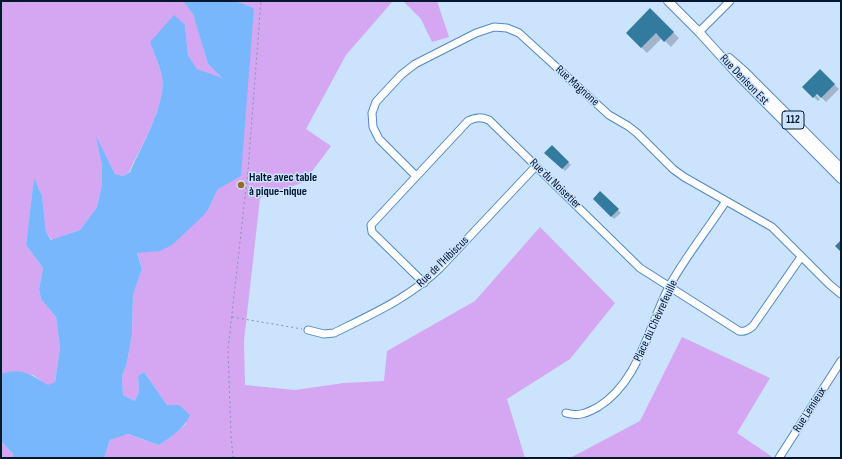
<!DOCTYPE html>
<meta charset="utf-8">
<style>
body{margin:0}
#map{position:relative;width:842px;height:459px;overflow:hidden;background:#cce3fe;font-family:"Sofia Sans Condensed",sans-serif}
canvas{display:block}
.frame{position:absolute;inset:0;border:2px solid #03172f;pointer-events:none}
</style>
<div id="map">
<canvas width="842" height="459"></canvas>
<div class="frame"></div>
</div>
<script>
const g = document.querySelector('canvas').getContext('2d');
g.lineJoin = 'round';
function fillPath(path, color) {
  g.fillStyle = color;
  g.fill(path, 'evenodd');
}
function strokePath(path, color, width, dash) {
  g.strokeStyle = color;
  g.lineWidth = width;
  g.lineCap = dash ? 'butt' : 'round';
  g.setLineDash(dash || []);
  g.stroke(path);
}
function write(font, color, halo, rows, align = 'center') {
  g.font = font + ' "Sofia Sans Condensed",sans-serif';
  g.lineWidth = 3;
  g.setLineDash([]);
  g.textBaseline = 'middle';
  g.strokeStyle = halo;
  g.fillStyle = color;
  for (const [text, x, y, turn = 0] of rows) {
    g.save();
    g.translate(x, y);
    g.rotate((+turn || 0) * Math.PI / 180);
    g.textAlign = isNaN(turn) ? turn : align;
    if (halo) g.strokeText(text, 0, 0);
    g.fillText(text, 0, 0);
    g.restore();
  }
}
fillPath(new Path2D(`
 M1,1H183L193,13L208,64L223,79L197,70L188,55L185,25L150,42C154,54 160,66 162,77C167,103 140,149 129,172L123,176L115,174L97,139L102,166V184L97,207L80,230L52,240L46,232L42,196L34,179L26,245L43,268L39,289L41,299L56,317L60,348L55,382L48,386L33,375L1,374Z
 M235,1H393L346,55L306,129L331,146L304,182L260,198L244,341L245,385L295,390L344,383L384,381L387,351L475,301L540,227L615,303L570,359L507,399L525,458H104L110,440L127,434L159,445L171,437L186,424L179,405H167L144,372L138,376L139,391L135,401L123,395L122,376L127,363L132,334L133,295L142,269L137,252L159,251L209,208L218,189L254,8Z
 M403,1H437L449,37L432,42L421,19Z
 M682,337L770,378L737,433L771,456L770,458H570L640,421Z
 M1,441L13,454V458H1Z`), '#d5a6f1');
fillPath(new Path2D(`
 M183,1H235L254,8L241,176L218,189L209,208L203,216L172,245L160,251L137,253L142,269L133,295L132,334L127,363L122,376L123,395L135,401L139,391L138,376L144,372L167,405H179L190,415C184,429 171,437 159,445L128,434L110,440L104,458H13V454L1,441V374C21,367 31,375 48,385L55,382L60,348L56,317L41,299L39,289L43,268L26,245L34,178L42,196L46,232L51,240L80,230L97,207L102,184V166L96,136L115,174L123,176L130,172C140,149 167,103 162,77C160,66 154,54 150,42L174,15L185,25L188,55L197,69L222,78L208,64L193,14Z`), '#79b7fd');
fillPath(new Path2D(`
 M650,10L679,38L671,47L662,38L647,53L627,33Z
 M820,70L839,89L826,102L814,90L812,91L820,99L818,101L803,87Z
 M552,146L571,165L565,171L546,153Z
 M600,193L621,213L614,219L594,199Z`), '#0003');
fillPath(new Path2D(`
 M650,8L674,32L664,42L656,33L641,48L626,33Z
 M820,69L835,84L821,98L817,94L813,98L802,87Z
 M552,145L569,162L562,169L544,153Z
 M600,191L619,209L611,217L593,199Z
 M841,240V252L835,246Z`), '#327b9e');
const minor = new Path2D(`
 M699,32L730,1
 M416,176L379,139L373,127L372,113L376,102L401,75L415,64L476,33L494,27L507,28L519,33L609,115L628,126L637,133L673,169L684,177L772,227L829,284L841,294
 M424,283L372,232L371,225L468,121C476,117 481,117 489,120L640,268L739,331C745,332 748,330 753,326L801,257
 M308,330L324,334L334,333C372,314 409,298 440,268L536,166
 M566,413C578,417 587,413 598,407C640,381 648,326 670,285C686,256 708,229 726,201
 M779,458L841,361`);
const major = new Path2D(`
 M668,1L699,32L739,76L841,179
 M729,58L745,72L841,168`);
strokePath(minor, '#5288c6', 9);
strokePath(major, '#5288c6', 10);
strokePath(new Path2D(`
 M232,317L302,329
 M233,458L231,434L228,350L248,170L261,1`), '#7f95af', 1, [2, 3]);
strokePath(minor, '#fff', 7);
strokePath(major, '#fff', 8);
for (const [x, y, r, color] of [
 [241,185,4,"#9b6a1e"]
]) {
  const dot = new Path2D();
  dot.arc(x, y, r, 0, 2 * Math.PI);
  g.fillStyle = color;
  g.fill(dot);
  strokePath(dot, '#cce3fe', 1.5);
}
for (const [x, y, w] of [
 [793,120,22]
]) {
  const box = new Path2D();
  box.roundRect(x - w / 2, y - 9, w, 18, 3);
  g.fillStyle = '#cce3fe';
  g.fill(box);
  strokePath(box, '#03172f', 1);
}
write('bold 11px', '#03172f', null, [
 ["112",793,120]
]);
write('12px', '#03172f', '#cce3fe', [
 ["Rue Denison Est",744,80,46],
 ["Rue Magnone",577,86,42],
 ["Rue du Noisetier",555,184,44],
 ["Rue de l'Hibiscus",443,262,-44],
 ["Place du Chèvrefeuille",656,321,-65],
 ["Rue Lemieux",810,410,-57]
]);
write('bold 12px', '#03172f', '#cce3fe', [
 ["Halte avec table",249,178],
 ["à pique-nique",249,192]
], 'left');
</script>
